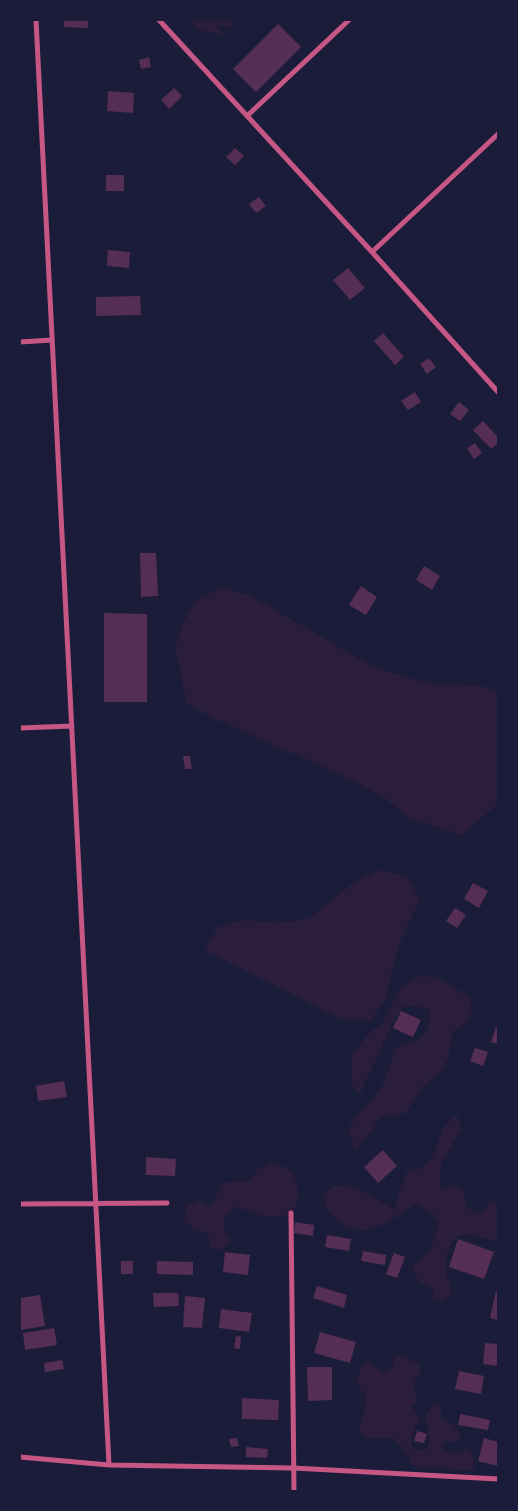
<!DOCTYPE html>
<style>
body{margin:0}
#map{position:relative;width:518px;height:1511px;overflow:hidden;background:#1b1b3a;font-family:"Noto Sans",sans-serif}
canvas{display:block}
.frame{position:absolute;inset:0;border:21px solid #1b1b3a;pointer-events:none}
</style>
<div id="map">
<canvas width="518" height="1511"></canvas>
<div class="frame"></div>
</div>
<script>
const g = document.querySelector('canvas').getContext('2d');
g.lineJoin = 'round';
function fillPath(path, color) {
  g.fillStyle = color;
  g.fill(path, 'evenodd');
}
function strokePath(path, color, width, dash) {
  g.strokeStyle = color;
  g.lineWidth = width;
  g.lineCap = dash ? 'butt' : 'round';
  g.setLineDash(dash || []);
  g.stroke(path);
}
fillPath(new Path2D(`
 M187,20H236L230,27L217,26L224,35L202,31Z
 M222,587L247,595L270,607L372,666L426,683L482,686L498,693V804L462,835L410,818L387,800L357,782L213,718L187,704L175,648L184,621L198,598Z
 M379,870L406,876L420,899L397,949L386,999L370,1021L342,1019L205,950L218,927L245,920L277,923L308,919L352,884Z
 M422,975C441,979 456,987 471,999L472,1012L465,1023L453,1031L448,1058L441,1071L420,1089L407,1112L394,1117L380,1116L374,1127L356,1149L348,1130C356,1112 372,1103 382,1086C389,1073 390,1059 398,1046C422,1043 429,1035 430,1010L417,1006L403,1007L395,1018L360,1094L351,1083L352,1055L370,1032L381,1025L399,989Z
 M457,1115L462,1128L441,1163L440,1189L457,1186L463,1189C469,1207 459,1206 481,1214L490,1203L498,1202V1240C486,1241 471,1233 463,1235C450,1236 444,1259 446,1271C446,1277 450,1284 452,1289C448,1299 443,1300 433,1302V1289L420,1282L412,1270C418,1261 423,1258 429,1251C434,1244 436,1231 439,1222L430,1211L416,1204C393,1218 370,1240 343,1224C331,1217 327,1210 323,1197L332,1186C359,1185 371,1195 393,1209C400,1197 400,1184 407,1172C448,1164 427,1134 457,1115Z
 M270,1162C297,1166 304,1191 293,1213C264,1222 263,1214 236,1207L225,1215L224,1229L231,1240L222,1250L210,1249L208,1234L194,1229L184,1220L186,1207L199,1200L210,1207L222,1183L249,1181L257,1170Z
 M403,1356L418,1364L421,1370L414,1383L417,1403L411,1406L419,1417C416,1429 407,1438 414,1450L421,1451L427,1449L429,1442L426,1414L434,1404H441V1418L453,1424L461,1435L458,1442L445,1441L442,1448C450,1456 457,1453 467,1449L472,1454L475,1468L469,1470L417,1467L411,1464L406,1452L392,1437C378,1438 368,1443 359,1430L367,1397L356,1383L361,1365L367,1361L384,1373L390,1370L396,1357Z`), '#2a1e3b');
fillPath(new Path2D(`
 M64,20H88V28L64,27Z
 M278,24L301,47L256,92L233,69Z
 M149,57L151,67L141,69L139,60Z
 M174,88L182,96L169,109L161,100Z
 M108,91L134,93L133,113L107,111Z
 M235,148L244,156L235,165L226,157Z
 M106,175H124V191H106Z
 M259,197L266,206L256,213L249,204Z
 M108,250L130,252L129,268L107,266Z
 M348,268L365,288L350,300L333,280Z
 M140,296L141,315L96,316V297Z
 M383,333L404,357L395,365L374,341Z
 M429,358L436,367L427,374L420,364Z
 M415,392L421,402L408,410L401,401Z
 M459,402L469,410L460,421L450,414Z
 M483,421L498,437V443L491,449L473,430Z
 M475,443L482,453L474,459L467,448Z
 M140,553H156L158,596L141,597Z
 M424,566L440,576L432,590L416,580Z
 M361,586L377,597L366,615L349,605Z
 M104,613L147,614V702H104Z
 M183,756H190L192,769H185Z
 M473,883L488,891L479,908L464,899Z
 M455,908L466,915L457,928L446,921Z
 M401,1011L421,1020L413,1037L393,1028Z
 M496,1027L498,1028V1044L491,1042Z
 M475,1048L488,1052L483,1066L470,1061Z
 M64,1081L67,1097L38,1101L36,1086Z
 M383,1150L397,1166L378,1183L364,1167Z
 M146,1157L176,1159L175,1176L146,1175Z
 M295,1222L314,1225L313,1236L294,1233Z
 M327,1235L351,1239L349,1251L325,1247Z
 M458,1239L494,1252L484,1279L449,1267Z
 M363,1251L386,1255L385,1265L361,1261Z
 M225,1252L250,1255L248,1275L223,1272Z
 M394,1253L405,1257L397,1278L386,1274Z
 M121,1261H133V1274H121Z
 M157,1261L193,1262V1275L157,1274Z
 M317,1286L347,1295L344,1308L313,1298Z
 M496,1291L498,1292V1320L490,1318Z
 M153,1293H178L179,1306L154,1307Z
 M40,1295L45,1326L20,1330V1298Z
 M185,1296L205,1298L202,1328L183,1327Z
 M221,1309L252,1313L249,1332L219,1328Z
 M54,1328L57,1345L25,1350L23,1333Z
 M320,1332L356,1342L350,1363L314,1353Z
 M236,1336L241,1337L240,1349L234,1348Z
 M485,1343L498,1344V1366L483,1364Z
 M62,1360L64,1369L45,1372L44,1363Z
 M307,1367H332V1400L308,1401Z
 M459,1371L484,1376L481,1394L455,1389Z
 M242,1398L279,1400L278,1420L242,1419Z
 M460,1414L490,1420L488,1430L458,1425Z
 M417,1431L427,1434L424,1443L414,1441Z
 M237,1438L239,1446L231,1447L229,1439Z
 M484,1438L498,1442V1466L478,1461Z
 M246,1447L268,1449L267,1458L246,1457Z`), '#542f53');
strokePath(new Path2D(`
 M36,20L109,1465
 M159,20L372,252L498,392
 M247,116L349,20
 M372,252L498,134
 M20,342L52,340
 M20,728L72,726
 M20,1204L167,1203
 M291,1213L294,1491
 M20,1457L109,1465L293,1468L498,1479`), '#c65784', 5);
</script>
